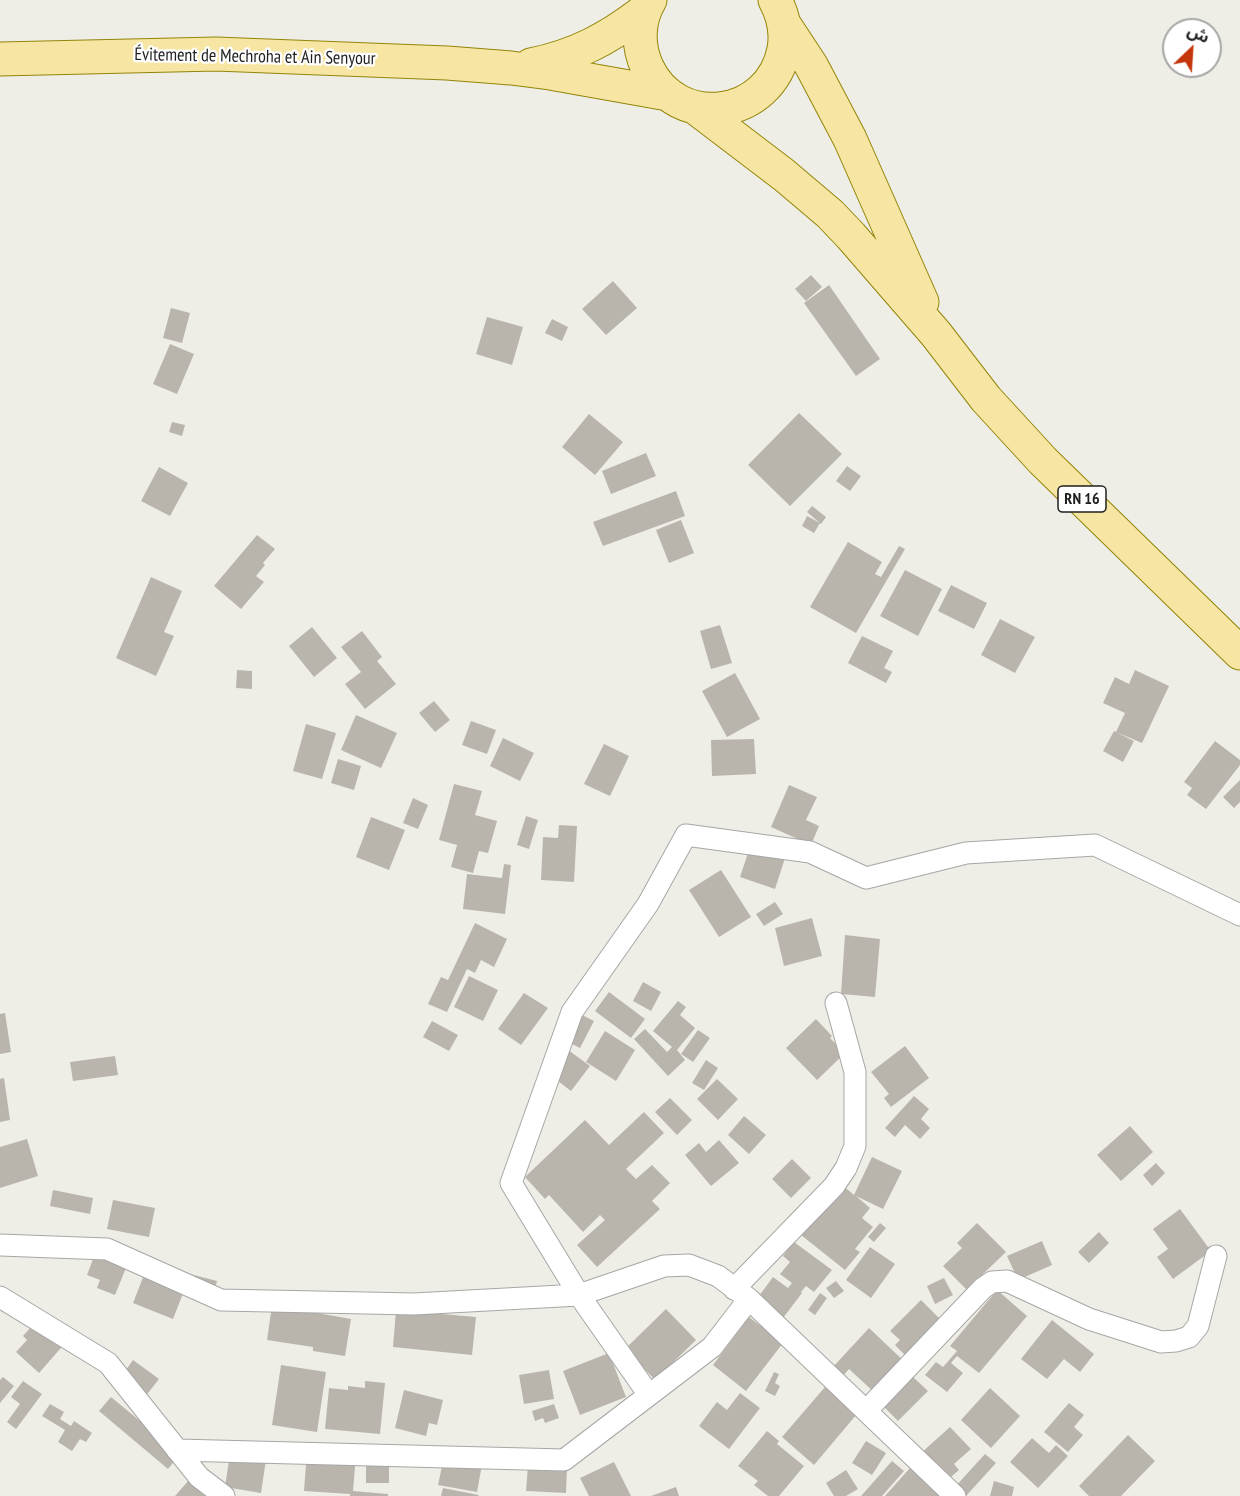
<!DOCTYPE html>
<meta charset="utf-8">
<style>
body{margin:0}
#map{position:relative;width:1240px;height:1496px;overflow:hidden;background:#efeee6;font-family:"PT Sans Narrow","Noto Sans Arabic",sans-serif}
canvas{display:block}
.north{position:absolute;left:1162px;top:18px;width:60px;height:60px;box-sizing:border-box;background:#fff;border:2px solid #a5a5a5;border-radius:50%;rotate:25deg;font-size:16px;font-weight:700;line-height:24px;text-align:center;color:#1f1f1f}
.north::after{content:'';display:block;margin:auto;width:21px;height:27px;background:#c4360b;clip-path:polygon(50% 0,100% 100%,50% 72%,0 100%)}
</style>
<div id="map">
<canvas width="1240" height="1496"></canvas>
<div class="north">ش</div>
</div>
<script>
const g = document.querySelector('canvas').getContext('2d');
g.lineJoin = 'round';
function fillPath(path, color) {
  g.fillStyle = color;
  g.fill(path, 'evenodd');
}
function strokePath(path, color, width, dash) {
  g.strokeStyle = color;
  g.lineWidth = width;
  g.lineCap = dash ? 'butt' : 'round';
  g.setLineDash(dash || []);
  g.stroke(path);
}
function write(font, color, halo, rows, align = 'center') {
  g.font = font + ' "PT Sans Narrow",sans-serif';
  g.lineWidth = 4.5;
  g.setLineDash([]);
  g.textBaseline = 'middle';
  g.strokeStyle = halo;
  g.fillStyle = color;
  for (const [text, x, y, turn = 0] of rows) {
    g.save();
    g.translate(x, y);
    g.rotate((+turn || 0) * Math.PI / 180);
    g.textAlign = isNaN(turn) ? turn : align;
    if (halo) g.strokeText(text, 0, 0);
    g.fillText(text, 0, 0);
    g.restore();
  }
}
fillPath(new Path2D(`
 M811,275L822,287L806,301L795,289Z
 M613,281L637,308L606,335L582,309Z
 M829,285L880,359L856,376L804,303Z
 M171,308L190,313L182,343L163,338Z
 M487,317L523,327L512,365L476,354Z
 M552,319L568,327L562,341L545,333Z
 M170,344L194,354L177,394L153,384Z
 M799,413L842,454L790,506L748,465Z
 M589,414L623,442L595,475L562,447Z
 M172,422L185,425L182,436L169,432Z
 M646,453L656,476L611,494L602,471Z
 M847,466L861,476L850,491L836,481Z
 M159,467L188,483L170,516L141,501Z
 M676,491L685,516L603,546L593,522Z
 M812,506L826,517L821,524L807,512Z
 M807,516L820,523L814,533L802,526Z
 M681,520L694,553L669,563L656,530Z
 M257,535L275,549L263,563L265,565L256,576L264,582L241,609L214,586Z
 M848,542L882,562L875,574L881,577L899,546L905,549L856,633L810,607Z
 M905,570L942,589L918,636L880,616Z
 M151,577L182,591L164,632L174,636L156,676L116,658Z
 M951,585L987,603L974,629L938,611Z
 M1000,619L1035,637L1015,673L981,655Z
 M720,625L732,663L711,669L700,631Z
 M312,627L337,658L314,677L289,646Z
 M362,631L382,657L377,661L396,684L365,709L345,684L361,672L341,647Z
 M862,636L893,651L884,668L892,672L886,683L848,663Z
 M237,670L252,671V689L236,688Z
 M1135,670L1169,686L1142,743L1116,732L1125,713L1103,703L1115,677L1129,684Z
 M735,673L760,719L727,737L702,691Z
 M434,701L450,720L435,732L419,713Z
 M356,715L397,733L381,768L341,750Z
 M471,721L496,730L487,754L462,745Z
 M306,724L336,733L322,779L293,771Z
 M1114,731L1134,741L1123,762L1103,751Z
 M503,738L534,753L520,781L490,766Z
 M754,739L756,774L712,776L711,740Z
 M1215,741L1240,760V765L1206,809L1187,795L1192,788L1184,782Z
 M604,744L629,756L610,796L584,784Z
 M338,759L361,766L354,790L331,783Z
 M1240,780V802L1234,808L1223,797Z
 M454,784L482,791L475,815L497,821L488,853L479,851L473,873L451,867L457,845L439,840Z
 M789,785L817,797L806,820L819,826L811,845L771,827Z
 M413,798L428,805L418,829L403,823Z
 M526,816L538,820L529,849L517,845Z
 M371,817L405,830L389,870L356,857Z
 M559,825L577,826L574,882L541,880L543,837L558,838Z
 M751,844L786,855L775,889L740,877Z
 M504,864L511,865L505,914L463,909L467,874L502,878Z
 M721,870L751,917L719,937L689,890Z
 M775,902L783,914L764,926L756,914Z
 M812,918L822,956L784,966L775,928Z
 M475,923L507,939L494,967L481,960L475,973L467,969L447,1012L428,1004L441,977L448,980Z
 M845,935L880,939L875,997L841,994Z
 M469,976L498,990L483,1021L454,1007Z
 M643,982L661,992L651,1011L633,1001Z
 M609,992L645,1019L631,1038L595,1011Z
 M524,993L548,1008L521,1045L498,1029Z
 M678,1001L686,1007L680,1015L695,1028L677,1050L685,1060L668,1076L634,1039L645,1029L667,1052L672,1047L653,1031Z
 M576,1012L594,1021L580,1048L562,1039Z
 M5,1013L11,1052L0,1054V1014Z
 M816,1019L832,1036L830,1038L845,1053L817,1080L786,1048Z
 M432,1021L458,1035L449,1051L423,1037Z
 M698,1030L710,1038L693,1062L681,1054Z
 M605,1031L635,1050L616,1081L586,1062Z
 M560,1044L590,1066L571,1091L541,1068Z
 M905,1046L929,1078L891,1107L884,1098L889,1094L871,1072Z
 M115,1056L118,1075L73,1081L70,1062Z
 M706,1060L718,1068L704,1090L692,1083Z
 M4,1078L10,1120L0,1122V1079Z
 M717,1079L738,1099L718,1120L697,1099Z
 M914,1096L929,1109L921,1119L930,1128L920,1139L905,1125L895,1137L885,1128Z
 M670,1098L692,1120L677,1135L655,1112Z
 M644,1112L664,1133L626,1169L636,1179L652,1165L670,1183L652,1201L660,1209L597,1267L577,1245L605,1220L600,1215L583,1232L549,1195L545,1199L525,1177L585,1120L609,1145Z
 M744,1116L766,1135L749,1154L728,1135Z
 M1130,1126L1153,1152L1121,1181L1097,1155Z
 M27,1139L38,1176L0,1188V1147Z
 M719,1140L739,1163L711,1186L685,1155L699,1143L706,1152Z
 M872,1157L902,1171L883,1209L856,1196L870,1208L862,1218L873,1227L855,1249L860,1252L845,1270L801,1235L842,1185L854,1195Z
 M792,1159L811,1178L791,1198L772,1179Z
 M1156,1163L1165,1173L1152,1186L1143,1175Z
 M53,1190L93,1198L90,1214L50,1206Z
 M113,1200L155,1208L149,1237L107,1229Z
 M1180,1209L1211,1251L1173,1279L1157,1257L1168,1249L1153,1229Z
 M880,1223L886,1228L874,1242L868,1237Z
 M977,1223L1006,1252L982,1275L986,1279L971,1294L943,1266L962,1248L957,1243Z
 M1099,1232L1109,1243L1089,1263L1078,1252Z
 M1042,1241L1052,1265L1018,1280L1007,1256Z
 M794,1242L832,1270L814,1292L806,1286L801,1292L802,1293L780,1322L759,1296L773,1277L788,1288L792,1283L780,1274L790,1262L783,1256Z
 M98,1246L130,1258L115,1295L97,1288L100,1280L87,1275Z
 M870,1247L895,1264L871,1298L846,1280Z
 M149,1262L189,1278L173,1319L133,1303Z
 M190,1274L217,1281L214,1293L187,1286Z
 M944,1278L953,1295L935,1304L927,1286Z
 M836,1281L844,1291L834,1298L826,1288Z
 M997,1290L1027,1316L979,1373L957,1356L951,1363L963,1373L947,1392L925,1375L936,1362L943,1367L957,1351L950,1346Z
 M820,1293L827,1298L815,1315L808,1310Z
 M921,1300L942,1321L907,1357L895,1345L900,1340L890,1331Z
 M272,1305L351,1319L345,1356L313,1351V1347L267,1340Z
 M666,1309L696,1340L655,1380L625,1349Z
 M396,1310L476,1317L472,1355L393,1347Z
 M40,1317L67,1341L39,1373L16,1352L27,1340L23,1336Z
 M749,1317L783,1343L746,1391L713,1365Z
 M1052,1320L1094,1354L1080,1372L1064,1359L1047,1379L1021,1359Z
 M869,1328L906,1363L876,1394L849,1369L843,1376L833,1367Z
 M609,1353L626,1397L580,1415L563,1371Z
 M133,1360L159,1379L141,1402L116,1384Z
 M281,1365L326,1372L317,1432L272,1425Z
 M549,1370L554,1399L524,1404L519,1375Z
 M774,1372L779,1374L775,1383L780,1386L775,1396L765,1391Z
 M912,1376L928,1391L898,1421L882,1405Z
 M3,1377L14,1386L0,1403V1380Z
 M23,1381L42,1394L16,1429L7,1422L20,1404L11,1397Z
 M365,1381L385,1383L380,1434L325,1429L329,1388L348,1390V1386L365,1388Z
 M825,1387L857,1414L814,1465L782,1437Z
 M990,1388L1020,1416L991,1448L961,1420Z
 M404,1390L443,1400L437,1425L429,1423L426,1436L395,1428Z
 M740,1393L760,1408L729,1449L699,1426L717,1402L727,1410Z
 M111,1397L180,1454L168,1469L99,1411Z
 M1069,1403L1084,1415L1074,1427L1083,1435L1068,1452L1044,1432Z
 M50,1404L64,1412L60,1419L71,1426L74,1421L92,1433L86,1442L80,1439L72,1451L58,1442L65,1430L42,1416Z
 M554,1404L559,1418L545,1423L543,1418L535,1421L532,1411Z
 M950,1427L971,1449L954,1464L959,1470L945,1482L920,1454Z
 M767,1431L779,1441L777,1444L804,1466L779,1496H768L754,1485L758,1481L738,1466Z
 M1128,1435L1155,1461L1121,1496H1089L1079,1486Z
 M1032,1438L1049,1453L1056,1445L1068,1456L1038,1488L1010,1462Z
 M866,1441L886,1453L872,1475L852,1463Z
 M231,1447L267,1453L261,1493L225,1487Z
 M307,1451L356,1455L353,1491L388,1494V1496H350V1494L304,1491Z
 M445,1452L483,1459L477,1492L438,1485Z
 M985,1454L996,1463L966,1496H964L954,1488Z
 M366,1461L389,1462V1483H366Z
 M892,1461L904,1471L882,1496H861Z
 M614,1462L631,1496H589L580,1478Z
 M528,1465L567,1467L566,1493L526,1491Z
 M910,1468L943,1496H885Z
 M846,1470L858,1489L846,1496H834L826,1483Z
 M189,1480L208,1496H175Z
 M994,1481L1014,1487L1012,1496H990Z
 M676,1487L679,1496H651Z
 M443,1488L479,1495L478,1496H441Z`), '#b9b5ac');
const street = new Path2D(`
 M0,1245L107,1249L221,1300L414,1304L579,1295L664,1266L689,1265L718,1276L749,1299
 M734,1289L834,1186L846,1168L855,1146V1072L836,1003
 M0,1297L108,1363L199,1477L224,1496
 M649,1395L579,1295L511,1183L572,1012L648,904L686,835L810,852L866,878L966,853L1095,845L1240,915
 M866,1411L983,1288L992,1282L1007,1281L1089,1319L1161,1342L1176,1341L1189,1337L1198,1326L1216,1256
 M177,1450L564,1460L712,1347L749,1299L955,1496`);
const primary = new Path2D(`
 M650,0C638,20 637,45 647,67C677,132 771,119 784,49C787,32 783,15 775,0
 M784,24L811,65L850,139L922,302
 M0,59L216,54L447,63L511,68L550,73L668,94
 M531,65C575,56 608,39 644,11
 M696,108L784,175L830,214L851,236L936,334L986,399L1043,461L1240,653`);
strokePath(street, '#a6a6a6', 23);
strokePath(primary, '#928508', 35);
strokePath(street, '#fff', 21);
strokePath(primary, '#f7e6a3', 33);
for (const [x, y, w] of [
 [1082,499,48]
]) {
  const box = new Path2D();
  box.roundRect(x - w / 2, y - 13, w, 26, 4.5);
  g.fillStyle = '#fff';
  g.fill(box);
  strokePath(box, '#1f1f1f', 1.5);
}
write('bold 16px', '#1f1f1f', null, [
 ["RN 16",1082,499]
]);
write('18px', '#1f1f1f', '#fff', [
 ["Évitement de Mechroha et Ain Senyour",255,57,1]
]);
</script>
